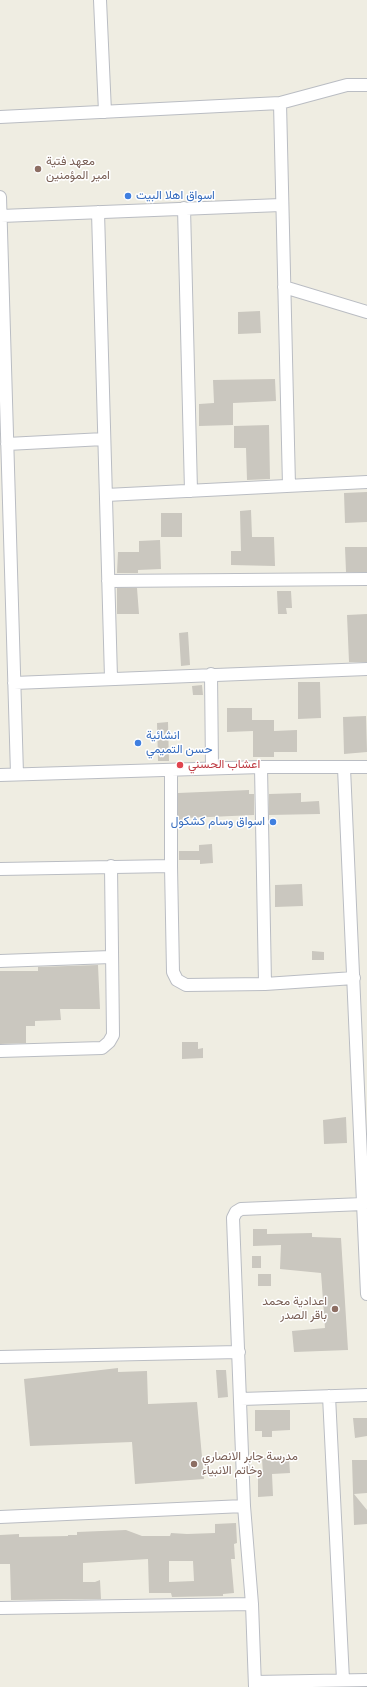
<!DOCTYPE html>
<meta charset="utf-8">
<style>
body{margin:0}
canvas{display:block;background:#efede2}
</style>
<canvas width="367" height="1687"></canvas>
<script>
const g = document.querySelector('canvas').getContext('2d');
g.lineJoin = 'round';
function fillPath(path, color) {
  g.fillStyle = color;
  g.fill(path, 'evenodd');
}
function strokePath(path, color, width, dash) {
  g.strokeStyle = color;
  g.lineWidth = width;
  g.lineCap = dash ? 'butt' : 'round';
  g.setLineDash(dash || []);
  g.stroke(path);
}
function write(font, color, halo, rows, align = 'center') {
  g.font = font + ' Roboto,Vazirmatn,sans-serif';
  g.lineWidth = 3;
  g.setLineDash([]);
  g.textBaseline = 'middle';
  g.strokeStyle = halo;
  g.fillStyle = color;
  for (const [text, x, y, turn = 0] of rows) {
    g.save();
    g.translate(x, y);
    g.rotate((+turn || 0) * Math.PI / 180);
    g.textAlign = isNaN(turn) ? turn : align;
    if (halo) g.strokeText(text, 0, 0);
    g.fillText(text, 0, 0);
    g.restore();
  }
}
fillPath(new Path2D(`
 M260,311L261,333L238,334V312Z
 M275,379L276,401L233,403V425L199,426V404L214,403L213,380Z
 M269,425L270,479L247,480L246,448H234V426Z
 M367,492V522L345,523L344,493Z
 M251,510L252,537H274L275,566L231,565V551H241L240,511Z
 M161,513H182V537H161Z
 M160,540L161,569L138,570V573H117L118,552H139V541Z
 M345,547H367V572H346Z
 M117,588H137L139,614H117Z
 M277,591H291L292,608H286L287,614H278Z
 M367,614V662H349L347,615Z
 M188,632L190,665L181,666L179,633Z
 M298,682H320L321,718L298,719Z
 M202,685L203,695H193L192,686Z
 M227,708H252V720H274V731L297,730V752H274V757H253V731L227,732Z
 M366,716L367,752L344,754L343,717Z
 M168,722L169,761H158L157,723Z
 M249,790V794H254V815L187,818L188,824L178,825V793Z
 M301,793V802L319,801L320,814L269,815V794Z
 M212,844L213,863L200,864V860H179V851H199V845Z
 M302,884L303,906L275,907V885Z
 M312,951L324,952V960H312Z
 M98,965L100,1009H60L61,1020L35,1021V1026H26V1043L0,1044V971H38V967Z
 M182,1042H198V1049L203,1048V1058L182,1059Z
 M346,1117L347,1143L324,1144L323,1120Z
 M253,1229H267V1234L312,1233V1237L341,1238L348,1350L294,1352L292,1331L325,1328L321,1273L280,1269L281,1245L253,1246Z
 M252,1256H261V1268H252Z
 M258,1274H271V1286H258Z
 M118,1368V1372L147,1371L148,1404L197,1402L204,1479L135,1484L132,1442L30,1446L24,1379Z
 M216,1370H226L228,1397L218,1398Z
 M255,1410H290V1430L272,1431V1437H262V1431H255Z
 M353,1418H367V1436L355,1438Z
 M289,1457L290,1473L272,1474L273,1496L258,1497V1475H263L262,1458Z
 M352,1460H367V1493L354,1494L367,1510V1524L354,1525Z
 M236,1523L237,1543L234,1544L235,1559H231L234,1593L223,1594V1596L172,1597L171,1593H149L148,1559L83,1563V1582H95L100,1580L101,1599L11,1600L10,1564H0V1535L19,1534V1537L68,1536V1535H77V1532L126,1530L142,1536H170L171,1533L187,1534L215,1533V1524ZM169,1561H193L194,1581L169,1582Z`), '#cac7bf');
const minor = new Path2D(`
 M100,0L105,112
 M280,103L289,486
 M0,117L280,103L347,85H367
 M0,197L17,774
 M184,208L191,491
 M98,212L111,678
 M1,216L281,205
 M284,287L367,312
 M7,444L104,439
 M106,495L367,482
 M108,581L367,579
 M211,674L212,768
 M14,683L367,669
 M261,767L265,984
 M344,768L367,1294
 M171,770V866L173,972L177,980L186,985L265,984L354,978
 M0,775L261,767H367
 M0,869L171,866
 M0,961L111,957
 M0,1051L102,1048L109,1042L113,1035L111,866
 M0,1357L239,1352
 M329,1396L343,1680
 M241,1399L367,1395
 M0,1517L244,1506
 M0,1608L252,1604
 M255,1682L367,1680
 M255,1687L252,1604L244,1506L233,1218L236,1212L241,1209L363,1204`);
strokePath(minor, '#babdc3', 14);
strokePath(minor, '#fff', 12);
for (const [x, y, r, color] of [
 [38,169,4,"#8d6e63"],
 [128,196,4,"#3f7fe0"],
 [138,743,4,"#3f7fe0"],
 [180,765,4,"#e0444e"],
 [273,822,4,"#3f7fe0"],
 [335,1309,4,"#8d6e63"],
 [194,1464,4,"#8d6e63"]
]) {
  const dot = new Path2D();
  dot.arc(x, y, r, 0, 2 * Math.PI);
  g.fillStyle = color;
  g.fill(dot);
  strokePath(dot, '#fff', 1.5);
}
write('12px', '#785e54', '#fff', [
 ["معهد فتية",46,162],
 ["امير المؤمنين",46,176],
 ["اعدادية محمد",327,1302,"right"],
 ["باقر الصدر",327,1316,"right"],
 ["مدرسة جابر الانصاري",202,1457],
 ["وخاتم الانبياء",202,1471]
], 'left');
write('12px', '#366cbe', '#fff', [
 ["اسواق اهلا البيت",136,196],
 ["انشائية",146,736],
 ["حسن التميمي",146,750],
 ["اسواق وسام كشكول",265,822,"right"]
], 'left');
write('12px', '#be3a42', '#fff', [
 ["اعشاب الحسني",188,765]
], 'left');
</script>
